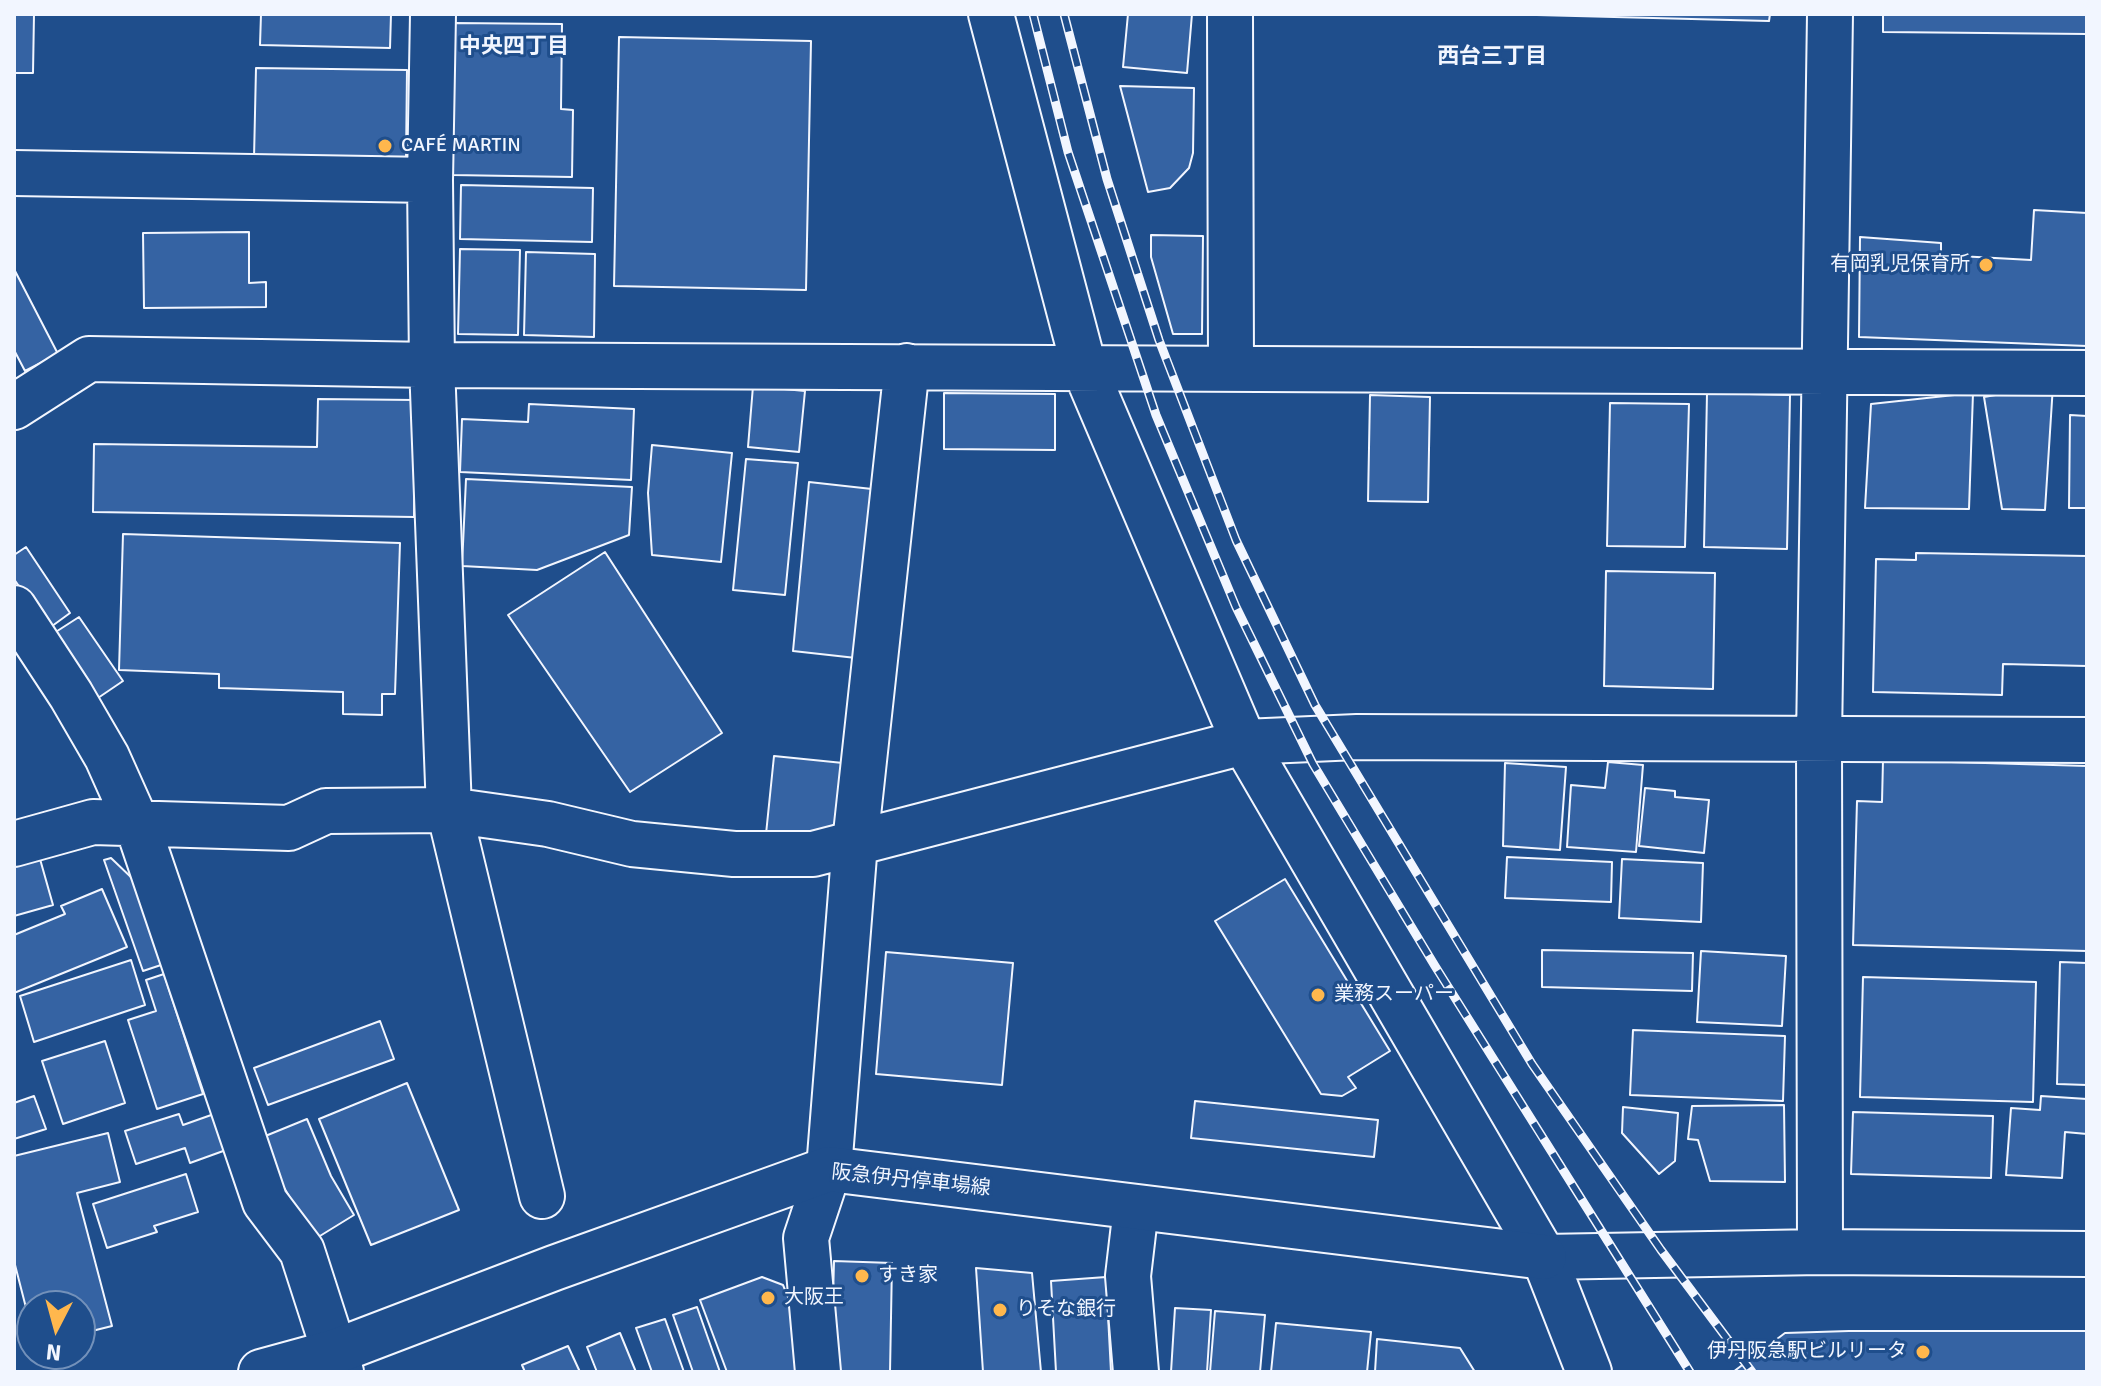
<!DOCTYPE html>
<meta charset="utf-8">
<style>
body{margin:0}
#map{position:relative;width:2101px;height:1386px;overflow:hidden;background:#1f4e8c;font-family:Signika,sans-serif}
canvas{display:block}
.frame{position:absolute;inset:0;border:16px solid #f2f6ff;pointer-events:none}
.north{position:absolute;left:16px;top:1290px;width:80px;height:80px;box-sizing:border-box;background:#1f4e8c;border:2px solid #7391ba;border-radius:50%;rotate:186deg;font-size:22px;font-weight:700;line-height:32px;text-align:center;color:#f2f6ff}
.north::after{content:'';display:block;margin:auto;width:28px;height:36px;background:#ffb74d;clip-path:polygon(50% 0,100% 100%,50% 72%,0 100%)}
</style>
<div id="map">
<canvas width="2101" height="1386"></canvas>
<div class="frame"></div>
<div class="north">N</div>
</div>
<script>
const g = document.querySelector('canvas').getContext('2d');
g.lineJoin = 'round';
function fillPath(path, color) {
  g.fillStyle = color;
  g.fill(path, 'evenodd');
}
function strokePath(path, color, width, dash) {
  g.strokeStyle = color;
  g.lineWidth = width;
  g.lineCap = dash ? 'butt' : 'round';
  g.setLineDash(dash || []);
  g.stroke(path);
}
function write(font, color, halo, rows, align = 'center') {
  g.font = font + ' Signika,"Noto Sans JP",sans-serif';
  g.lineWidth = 6;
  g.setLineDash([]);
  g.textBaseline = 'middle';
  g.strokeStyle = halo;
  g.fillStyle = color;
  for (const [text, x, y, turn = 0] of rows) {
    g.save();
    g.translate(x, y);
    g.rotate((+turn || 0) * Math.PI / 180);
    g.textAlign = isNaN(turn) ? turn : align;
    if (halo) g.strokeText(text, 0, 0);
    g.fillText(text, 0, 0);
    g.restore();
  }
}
const building = new Path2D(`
 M14,14H34L33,73H14Z
 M261,14H391L390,48L260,45Z
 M1128,14H1192L1187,73L1123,67Z
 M1498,14H1770L1769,21Z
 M1883,14H2087V34L1883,32Z
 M454,23L562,24L561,109L573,110L572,177L452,175Z
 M619,37L811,41L806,290L614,286Z
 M256,68L407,70L406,160L254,158Z
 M1120,86L1194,88L1193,153L1189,168L1170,188L1148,192Z
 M461,185L593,188L592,242L460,239Z
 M2034,210L2087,213V346L1859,337L1860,237L1941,243V255L2031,260Z
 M249,232V283L266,282V307L144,308L143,233Z
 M1151,235L1203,236L1202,334H1173L1151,257Z
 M460,249L520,250L518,335L458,334Z
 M526,252L595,254L594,337L524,335Z
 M14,269L58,354L25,371L14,350Z
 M2053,385L2045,510L2002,509L1984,397Z
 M753,386L805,391L799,452L748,447Z
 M944,393L1055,394V450L944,449Z
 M1707,393L1790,395L1787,549L1704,547Z
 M1973,393L1969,509L1865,508L1871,404Z
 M1370,395L1430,397L1428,502L1368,501Z
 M318,399L415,400L414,517L93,512L94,444L317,447Z
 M1610,403L1689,404L1685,547L1607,546Z
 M529,404L634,409L631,480L460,472L462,419L528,422Z
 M2070,415L2087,416V508H2069Z
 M652,445L732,453L721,562L652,555L648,493Z
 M746,459L798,463L785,595L733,590Z
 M466,479L632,487L629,535L537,570L462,566Z
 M809,482L872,489L856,658L793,651Z
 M123,534L400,543L395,694H382V715L343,714V692L219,688V674L119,670Z
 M26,547L70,613L48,629L14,579V555Z
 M605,552L722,733L630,792L508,615Z
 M1916,553L2087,556V666L2003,664L2002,695L1873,692L1876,559L1916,560Z
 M1606,571L1715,573L1713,689L1604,686Z
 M79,617L123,681L95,700L51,635Z
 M774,756L843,763L837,823L810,839L766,834Z
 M1883,760L2087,766V951L1853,945L1857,801L1882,802Z
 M1608,762L1643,765L1636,852L1567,847L1571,785L1605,788Z
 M1505,763L1566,767L1560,850L1503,846Z
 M1645,788L1675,791V797L1709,800L1704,853L1639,846Z
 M1507,857L1612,862L1611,902L1505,898Z
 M111,858L135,881L164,964L143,971L104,860Z
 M40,859L53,905L14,916V867Z
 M1622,859L1703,863L1701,922L1619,918Z
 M1285,879L1390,1051L1348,1077L1356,1088L1342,1096L1321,1094L1215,921Z
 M102,889L127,947L14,993V935L65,914L61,906Z
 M1542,950L1693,953L1692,991L1542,987Z
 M1701,951L1786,956L1782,1026L1697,1022Z
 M886,952L1013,963L1002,1085L876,1074Z
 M131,960L145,1005L34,1042L20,996Z
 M2060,962L2087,963V1085L2057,1084Z
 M164,974L203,1094L157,1109L128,1020L156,1011L146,980Z
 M1863,977L2036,982L2033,1102L1860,1097Z
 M380,1021L394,1059L268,1105L254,1068Z
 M1633,1030L1785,1036L1783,1101L1630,1095Z
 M105,1041L125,1103L63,1124L42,1061Z
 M407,1083L459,1210L371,1245L319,1119Z
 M34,1096L46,1129L14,1139V1103Z
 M2041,1096L2087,1099V1134L2065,1132L2062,1178L2006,1175L2011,1108L2040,1110Z
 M1195,1101L1378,1120L1374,1157L1191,1138Z
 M1784,1105L1785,1182L1710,1181L1698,1140L1688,1139L1692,1106Z
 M1623,1107L1678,1113L1675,1161L1659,1174L1622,1133Z
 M1853,1112L1993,1116L1991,1178L1851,1174Z
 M179,1114L183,1125L214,1114L226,1150L190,1163L185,1148L136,1164L125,1131Z
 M307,1119L331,1176L354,1215L315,1239L266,1158L258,1139Z
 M108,1133L120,1182L77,1193L112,1326L80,1334V1306H32V1331L14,1261V1156Z
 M186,1174L198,1212L154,1226L157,1232L107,1248L93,1204Z
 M834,1261L892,1263L890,1372H831Z
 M976,1268L1032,1273L1041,1372H983Z
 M762,1277L783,1285L793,1309L798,1372H727L700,1300Z
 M1106,1277L1111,1372H1056L1051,1281Z
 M697,1307L720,1372H693L673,1315Z
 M1175,1308L1211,1310L1207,1372H1171Z
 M1215,1311L1265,1315L1260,1372H1210Z
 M665,1319L684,1372H652L636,1328Z
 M1276,1323L1371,1332L1367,1372H1271Z
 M1849,1331H2087V1372H1733L1785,1333Z
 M620,1333L636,1372H597L587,1347Z
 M1377,1339L1460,1348L1475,1372H1375Z
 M568,1346L580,1372H525L522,1365Z`);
fillPath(building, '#3563a3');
strokePath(building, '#f2f6ff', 2);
const minor = new Path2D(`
 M433,14L430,180L432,365L449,810L542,1196
 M991,14L1084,367L1244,742L1544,1257L1589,1372
 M1230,14L1231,368
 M14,173L430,180
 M14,407L89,359L432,365L2087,373
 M14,608L71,695L107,757L137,824L265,1202L302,1251L341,1372
 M14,844L93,822L289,828L326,811L449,810L548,824L632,844L734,854H813L1244,742L1357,737L2087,740
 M1136,1208L1128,1276L1136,1372
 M1820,1252L1819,739L1830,14
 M1544,1257L1820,1252L2087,1254
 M818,1372L806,1238L829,1169L855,843L907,366`);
const major = new Path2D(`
 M261,1372L334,1352L554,1268L829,1169L1544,1257`);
strokePath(minor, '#f2f6ff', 48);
strokePath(major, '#f2f6ff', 48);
strokePath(minor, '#1f4e8c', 44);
strokePath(major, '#1f4e8c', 44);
const rail = new Path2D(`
 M1033,14L1068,152L1156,415L1236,607L1313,764L1435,966L1690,1372
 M1064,14L1107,179L1159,340L1236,540L1315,705L1532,1064L1661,1250L1752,1372`);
strokePath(rail, '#f2f6ff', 9);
strokePath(rail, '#1f4e8c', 6, [18]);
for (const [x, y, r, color] of [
 [385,146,8,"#ffb74d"],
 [1986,265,8,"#ffb74d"],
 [1318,995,8,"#ffb74d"],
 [862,1276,8,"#ffb74d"],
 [768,1298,8,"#ffb74d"],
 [1000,1310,8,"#ffb74d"],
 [1923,1352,8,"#ffb74d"]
]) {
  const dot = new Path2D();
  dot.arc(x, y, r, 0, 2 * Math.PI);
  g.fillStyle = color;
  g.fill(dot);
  strokePath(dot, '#1f4e8c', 3);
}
write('20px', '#f2f6ff', '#1f4e8c', [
 ["CAFÉ MARTIN",401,146],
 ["有岡乳児保育所",1970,265,"right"],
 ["業務スーパー",1334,995],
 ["すき家",878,1276],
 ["大阪王",784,1298],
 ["りそな銀行",1016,1310],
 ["伊丹阪急駅ビルリータ",1907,1352,"right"]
], 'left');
write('20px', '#f2f6ff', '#1f4e8c', [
 ["阪急伊丹停車場線",911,1181,6]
]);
write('bold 22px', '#f2f6ff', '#1f4e8c', [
 ["中央四丁目",514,47],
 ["西台三丁目",1492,57]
]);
</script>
